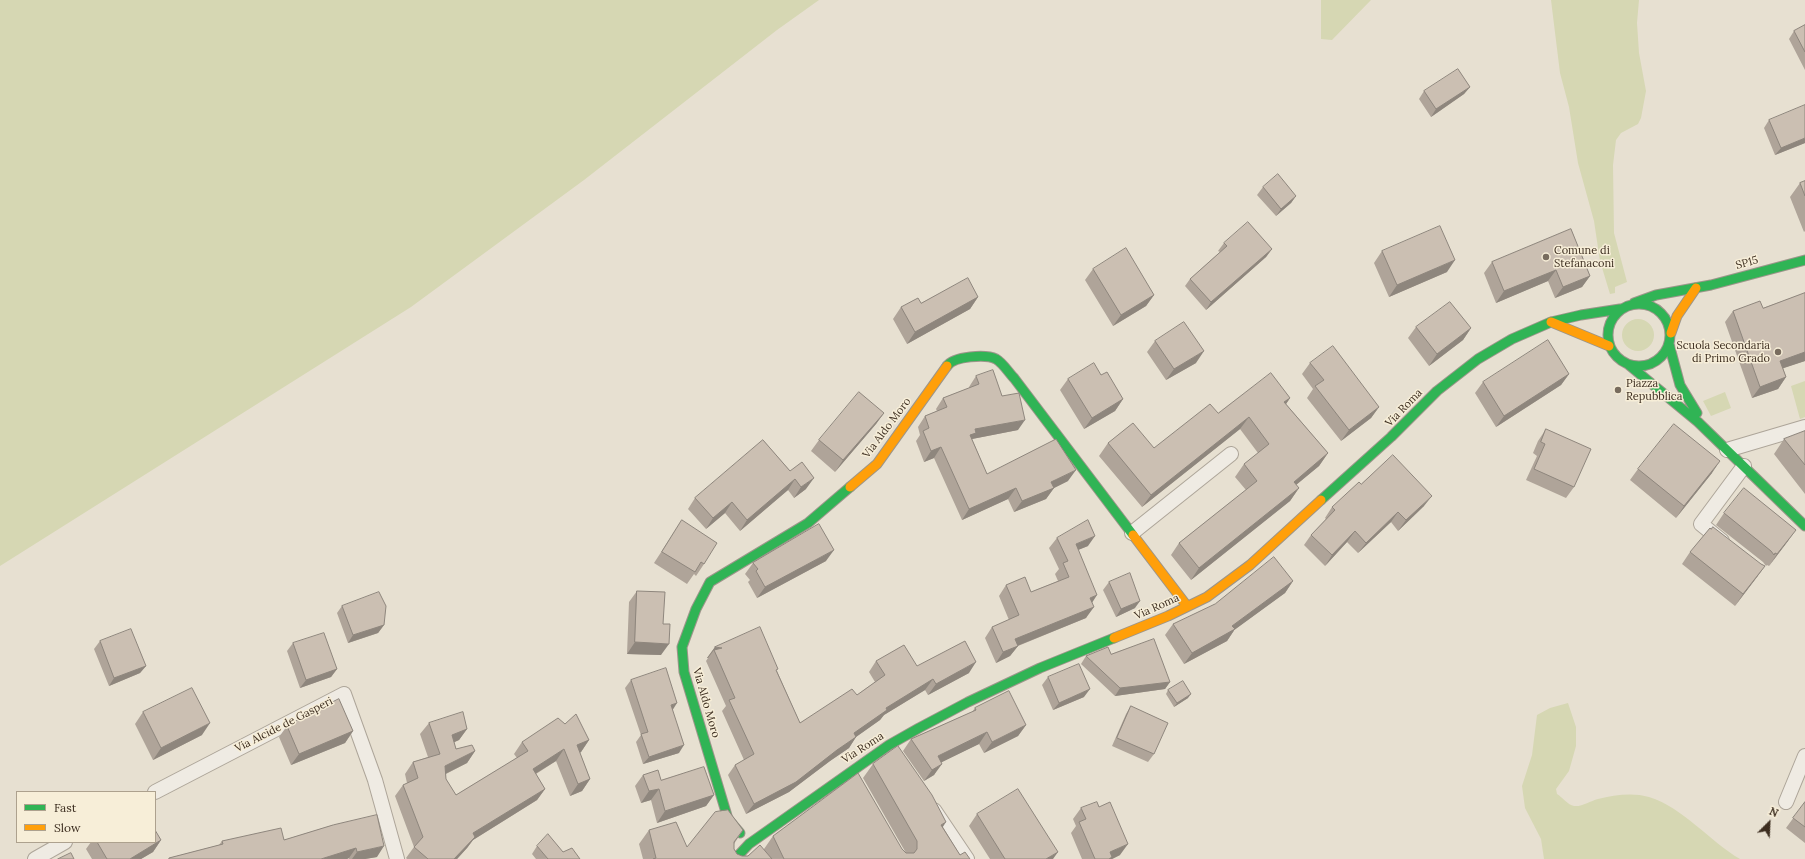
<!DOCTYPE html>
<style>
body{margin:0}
#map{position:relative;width:1805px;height:859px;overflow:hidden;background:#e7e0d1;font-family:Lora,serif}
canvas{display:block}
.legend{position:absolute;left:16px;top:791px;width:140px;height:52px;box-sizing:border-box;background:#f7eed8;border:1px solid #ada18e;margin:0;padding:5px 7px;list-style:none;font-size:12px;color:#3d2e20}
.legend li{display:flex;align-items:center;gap:8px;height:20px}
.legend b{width:20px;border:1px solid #ada18e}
.north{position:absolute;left:1749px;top:803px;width:40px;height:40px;-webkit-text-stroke:3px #f7eed8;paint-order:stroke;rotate:24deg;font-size:11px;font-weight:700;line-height:16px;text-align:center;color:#3d2e20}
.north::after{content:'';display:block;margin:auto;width:14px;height:18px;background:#3d2e20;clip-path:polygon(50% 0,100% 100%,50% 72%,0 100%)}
</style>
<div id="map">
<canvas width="1805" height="859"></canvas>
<ul class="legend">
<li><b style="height:5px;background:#30b455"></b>Fast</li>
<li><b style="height:5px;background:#ff9f0a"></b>Slow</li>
</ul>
<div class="north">N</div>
</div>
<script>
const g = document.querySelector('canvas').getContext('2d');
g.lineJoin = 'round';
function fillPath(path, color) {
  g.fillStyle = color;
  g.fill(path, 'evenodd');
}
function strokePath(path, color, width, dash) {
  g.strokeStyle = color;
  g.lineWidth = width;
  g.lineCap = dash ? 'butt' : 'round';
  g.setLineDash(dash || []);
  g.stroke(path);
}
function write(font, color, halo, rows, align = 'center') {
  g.font = font + ' Lora,serif';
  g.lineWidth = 3;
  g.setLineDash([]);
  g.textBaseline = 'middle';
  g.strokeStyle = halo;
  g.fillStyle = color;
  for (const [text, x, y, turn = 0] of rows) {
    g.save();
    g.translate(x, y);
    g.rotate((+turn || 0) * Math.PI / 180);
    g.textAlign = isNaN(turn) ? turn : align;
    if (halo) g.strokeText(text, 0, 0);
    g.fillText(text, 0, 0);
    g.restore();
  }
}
fillPath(new Path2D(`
 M0,0H819L777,30L584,180L411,307L0,566Z
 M1321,0H1371L1332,40L1321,39Z
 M1551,0H1639L1637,23L1639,53L1646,91L1641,118L1638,124L1621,133L1616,140L1613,165L1614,233L1627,282L1615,287V293L1610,294L1600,261L1594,221L1578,163L1569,107L1560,73Z
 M1622 335a16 16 0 1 1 32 0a16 16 0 1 1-32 0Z
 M1805,381V417L1800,419L1791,386Z
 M1725,392L1731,408L1711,416L1703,401Z
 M1568,703L1576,727V746L1569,771L1556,789L1557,794C1562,797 1568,805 1574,806C1582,807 1590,801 1598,799C1614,795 1633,792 1649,797C1684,808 1709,841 1740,859H1544L1541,839L1525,808L1522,786L1532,755L1537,715L1550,708Z`), '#d6d7b3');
const street = new Path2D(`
 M1727,450L1805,427
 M1132,533L1231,454
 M1722,541L1701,524L1744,466
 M155,792L344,694L375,780L397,859
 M1786,802L1805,756
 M934,810L967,859
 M35,859L65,842`);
const fast = new Path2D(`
 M1634,303L1656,295L1711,285L1805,260
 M1608 335a31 31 0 1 1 62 0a31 31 0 1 1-62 0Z
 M1669,344L1680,385L1697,413
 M1629,365L1698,422L1805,526
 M947,366C954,356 986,354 996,359C1003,363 1009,373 1014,378L1133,535
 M1321,500L1391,437L1437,391L1478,359L1512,339L1551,322L1581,315L1620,309
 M740,833L728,819L684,672L682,647L696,609L710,582L808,523L850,487
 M735,859L749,844L889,745L919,728L968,702L1040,668L1114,638`);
const slow = new Path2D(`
 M1551,322L1609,346
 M1671,333L1677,316L1696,288
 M850,487L877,464L947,366
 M1133,535L1187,606
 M1114,638L1168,616L1207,597L1250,565L1321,500`);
strokePath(street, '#ada599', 16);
strokePath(fast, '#9c958a', 11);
strokePath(slow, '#9c958a', 11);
strokePath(street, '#efebe3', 14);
strokePath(fast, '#30b455', 9);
strokePath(slow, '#ff9f0a', 9);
fillPath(new Path2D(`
 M1805,25V70L1789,39L1794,31Z
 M1470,87L1464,94L1431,117L1419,99L1424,91Z
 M1769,120L1805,143L1775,155L1764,128Z
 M1805,181V231L1804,232L1790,197L1800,183Z
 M1263,187L1296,196L1291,203L1276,216L1257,195Z
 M1571,229L1590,276L1582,287L1555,298L1548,281L1496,303L1484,273L1492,262Z
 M1224,243L1272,249L1266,257L1206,310L1185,286L1190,279L1220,252L1218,251Z
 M1382,251L1447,272L1389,297L1374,263Z
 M1093,269L1154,295L1146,306L1113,326L1085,280Z
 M1805,293V361L1783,368L1786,377L1778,389L1752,398L1725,322L1733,311L1763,308Z
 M978,297L970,309L907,344L893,319L901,307L921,303Z
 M1416,327L1471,328L1463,340L1429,366L1408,338Z
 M1155,341L1196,363L1166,380L1147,352Z
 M1310,363L1379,407L1371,418L1341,441L1307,398L1313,389L1302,374Z
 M1569,374L1561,385L1496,427L1475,393L1483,382Z
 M1101,375L1123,399L1115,411L1084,429L1060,390L1068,379Z
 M976,376L1002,396L1018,430L972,439L987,474L1068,481L1054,488L1046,499L1014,512L1008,499L962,520L934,458L924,462L916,441L920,435L918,427L925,416L937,411L936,409L943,398L969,388V387Z
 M1290,398L1286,404L1328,453L1319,466L1296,485L1299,488L1290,501L1191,580L1171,555L1179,543L1246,490L1235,477L1244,464L1258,453L1240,429L1142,507L1099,456L1108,443L1154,448Z
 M884,413L876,424L835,472L811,451L819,440Z
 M1546,429L1574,487L1566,498L1526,480L1537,456L1533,453L1538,441Z
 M1805,431V494L1774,454L1784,439Z
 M763,440L806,489L794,498L788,490L740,531L725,513L706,529L688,509L695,498Z
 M1638,469L1712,473L1676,518L1630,480Z
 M1361,484L1424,506L1398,531L1391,522L1358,553L1347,542L1325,566L1304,545L1311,535L1326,519L1325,518L1332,507Z
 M1724,513L1788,541L1769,566L1767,565L1766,566L1763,562L1716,525Z
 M682,520L704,564L696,576L694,574L687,584L654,563Z
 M1057,538L1088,546L1078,550L1092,603L1086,618L1018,646L1010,656L996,663L985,638L992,627L1009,620L999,596L1006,585L1031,592L1058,581L1055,574L1059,569L1049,548Z
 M1690,552L1761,564L1765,566L1757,577L1735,606L1682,564Z
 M826,561L757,598L748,582L750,580L745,574L753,563Z
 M1293,581L1285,593L1235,629L1227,641L1184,664L1165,635L1173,624Z
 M1109,582L1135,608L1116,617L1103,590Z
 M637,591L663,624L661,655L627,654L629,602Z
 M342,606L384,625L378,633L348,643L337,613Z
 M100,641L146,666L140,673L109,686L94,649Z
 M293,643L337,669L331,677L300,688L287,651Z
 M715,647L777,671L800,723L857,695L875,682L869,672L876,661L969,673L928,695L925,690L884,715L880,720L856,737L849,748L830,761L789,792L746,814L728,775L735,765L744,760L722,711L726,706L706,661L708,658H707Z
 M1111,654L1170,682L1165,689L1115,696L1081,664L1086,656Z
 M1048,677L1084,697L1053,710L1042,685Z
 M631,680L672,710L679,753L643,764L636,742L641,735L625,688Z
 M1168,690L1188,698L1174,707L1166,694Z
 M1131,706L1154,754L1148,762L1112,746L1126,714Z
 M975,708L1026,725L1018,736L984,753L979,744L941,762L934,775L924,781L903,751L911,739L972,712Z
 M143,712L202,735L153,760L135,724Z
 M429,723L467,729L459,740L454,742L456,749L475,751L467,763L446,774V779L456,795L517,758L514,754L522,742L565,724L589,740L581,752L580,753L590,779L582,791L570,796L556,761L536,774L545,789L537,800L473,840L467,848L457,859H407L406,858L414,847L395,796L403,785L407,783L405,774L413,762L428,757L420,734Z
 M287,726L353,731L345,743L291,765L279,737Z
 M873,764L943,827L960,855L970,859H643L639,844L649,830L687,847L743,830L734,844V849L737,854L742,856H748L764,849L773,836L902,849L906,853L863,778Z
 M643,775L661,780L714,795L706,806L657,823L651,800L641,803L635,786Z
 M1805,802V843L1786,828Z
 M1081,808L1120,855L1112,859H1082L1071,833L1076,826L1073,819Z
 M977,814L1053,859H990L969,826Z
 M333,825L377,857L365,859H349V858L347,859H168L169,858L219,845L222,841L284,840Z
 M161,840L153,852L141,859H92L86,849L91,842H155Z
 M537,846L563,852L580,859H536L532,854Z`), '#afa499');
fillPath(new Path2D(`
 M1470,87L1464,94L1431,117L1436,109Z
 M1805,138V143L1775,155L1781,148Z
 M1296,196L1291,203L1276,216L1281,209Z
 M1272,249L1266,257L1206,310L1211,302Z
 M1455,260L1447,272L1389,297L1397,285Z
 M1556,270L1548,281L1496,303L1504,291Z
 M1590,276L1582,287L1555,298L1563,287Z
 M1154,295L1146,306L1113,326L1121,315Z
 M978,297L970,309L907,344L915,332Z
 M1471,328L1463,340L1429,366L1437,354Z
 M1204,351L1196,363L1166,380L1174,369Z
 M1805,352V361L1772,372L1780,361Z
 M1569,374L1561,385L1496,427L1504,416Z
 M1786,377L1778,389L1752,398L1760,387Z
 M1290,398L1282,410L1284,402Z
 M1123,399L1115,411L1084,429L1092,418Z
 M1379,407L1371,418L1341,441L1349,430Z
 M884,413L876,424L835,472L843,460Z
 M1249,417L1240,429L1142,507L1151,495Z
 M1025,420L1018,430L972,439L969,444L970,435L975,429Z
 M941,447L934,458L924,462L931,451Z
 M1328,453L1319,466L1285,494L1294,482Z
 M1720,461L1712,473L1676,518L1684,506Z
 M1076,470L1068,481L1054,488L1046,499L1014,512L1022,501L1051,482Z
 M814,478L806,489L794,498L801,487Z
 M795,479L788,490L740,531L747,520Z
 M1016,488L1008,499L962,520L969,509Z
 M1299,488L1290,501L1191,580L1199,568Z
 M1432,496L1424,506L1398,531L1406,520Z
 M732,502L725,513L706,529L713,518Z
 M1398,512L1391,522L1358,553L1366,543Z
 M1796,530L1788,541L1769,566L1777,554Z
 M1355,531L1347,542L1325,566L1332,555Z
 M1095,536L1088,546L1068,554L1076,544Z
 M834,550L826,561L757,598L765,587Z
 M1765,566L1757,577L1735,606L1743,594Z
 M1293,581L1285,593L1233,631L1235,629L1227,641L1184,664L1192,653L1232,626Z
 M1097,595L1090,606V598Z
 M1140,601L1135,608L1116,617L1121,609Z
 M1094,607L1086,618L1007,650L1015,639Z
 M384,625L378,633L348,643L353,635Z
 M635,642L669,644L661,655L627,654Z
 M1018,646L1010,656L996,663L1003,652Z
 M715,647L722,648L714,650L708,658H707Z
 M976,662L969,673L928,695L936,684Z
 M146,666L140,673L109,686L114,678Z
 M337,669L331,677L300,688L306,680Z
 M933,679L925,690L884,715L880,720L846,744L854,733L886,708Z
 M1170,682L1165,689L1115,696L1120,688Z
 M1090,689L1084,697L1053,710L1059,703Z
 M1191,694L1188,698L1174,707L1177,703Z
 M677,703L672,711L671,705Z
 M210,723L202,735L153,760L161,748Z
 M1026,725L1018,736L984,753L992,742Z
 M467,729L459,740L444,747L452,735Z
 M353,731L345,743L291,765L299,754Z
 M987,732L979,744L930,768L938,756Z
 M856,737L849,748L830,761L789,792L746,814L754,804Z
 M589,740L581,752L569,756L577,745Z
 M684,745L679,753L643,764L649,757Z
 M564,749L556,761L525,780L533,769Z
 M475,751L467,763L437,778L445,766Z
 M942,764L934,775L924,781L932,770Z
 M590,779L582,791L570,796L578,784Z
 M545,789L537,800L473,840L467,848L457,859H454L473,833Z
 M659,789L651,800L641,803L649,791Z
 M714,795L706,806L657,823L665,811Z
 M946,822L937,836L941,825Z
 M161,840L153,852L141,859H130Z
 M1128,844L1120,855L1112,859H1105L1110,852Z
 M384,846L377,857L365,859H352L357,852Z
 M356,848L349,858L347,859H321Z
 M1058,852L1053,859H1046Z`), '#8e867d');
const building = new Path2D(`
 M1805,25V52L1794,31Z
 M1458,69L1470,87L1436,109L1424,91Z
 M1805,105V138L1781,148L1769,120Z
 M1278,174L1296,196L1281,209L1263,187Z
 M1805,181V196L1800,183Z
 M1248,222L1272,249L1211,302L1190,279L1227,246L1224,243Z
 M1440,226L1455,260L1397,285L1382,251Z
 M1571,229L1590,276L1563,287L1556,270L1504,291L1492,262Z
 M1126,248L1154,295L1121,315L1093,269Z
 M968,278L978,297L915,332L901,307L918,298L921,303Z
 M1805,293V352L1780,361L1786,377L1760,387L1733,311L1760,301L1763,308Z
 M1450,302L1471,328L1437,354L1416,327Z
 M1184,322L1204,351L1174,369L1155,341Z
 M1548,340L1569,374L1504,416L1483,382Z
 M1333,346L1379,407L1349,430L1315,386L1324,380L1310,363Z
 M1094,363L1101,375L1107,372L1123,399L1092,418L1068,379Z
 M993,370L1002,396L1019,393L1025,420L975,429L976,433L970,435L987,474L1056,439L1076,470L1051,482L1054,488L1022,501L1016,488L969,509L941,447L931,451L923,431L929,428L925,416L947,407L943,398L979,384L976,376Z
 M1271,373L1290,398L1284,402L1328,453L1294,482L1299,488L1199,568L1179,543L1257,481L1244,464L1269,444L1249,417L1151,495L1108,443L1133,423L1154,448L1210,404L1218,413Z
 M859,392L884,413L843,460L819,440Z
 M1674,424L1720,461L1684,506L1638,469Z
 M1546,429L1591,449L1574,487L1534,469L1545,444L1541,442Z
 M1805,431V465L1784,439Z
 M763,440L790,471L802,462L814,478L801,487L795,479L747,520L732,502L713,518L695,498Z
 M1393,455L1432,496L1406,520L1398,512L1366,543L1355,531L1332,555L1311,535L1335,510L1332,507L1359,482L1361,484Z
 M1744,488L1796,530L1777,554L1775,553L1774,555L1771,551L1724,513Z
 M682,520L717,543L704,564L701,562L695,572L662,552Z
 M1088,520L1095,536L1076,544L1097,595L1090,598L1094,607L1015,639L1018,646L1003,652L992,627L1019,615L1006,585L1025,577L1031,592L1069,577L1063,563L1068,561L1057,538Z
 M819,524L834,550L765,587L756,571L758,569L753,563Z
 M1713,527L1761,564L1765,566L1743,594L1690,552L1710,528L1711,529Z
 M1274,557L1293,581L1232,626L1235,629L1192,653L1173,624L1215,604Z
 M1130,573L1140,601L1121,609L1109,582Z
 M637,591L665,592L663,624H670L669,644L635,642Z
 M379,592L386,606L384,625L353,635L342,606Z
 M760,627L778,669L776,670L800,723L852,689L857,695L885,675L876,661L904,645L917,666L965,641L976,662L936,684L933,679L886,708L887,710L854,733L856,737L837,750L796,782L754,804L735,765L754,754L729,700L735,698L714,650L722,648L715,647Z
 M131,629L146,666L114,678L100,641Z
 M324,633L337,669L306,680L293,643Z
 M1154,639L1170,682L1120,688L1086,656L1108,647L1111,654Z
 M1079,664L1090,689L1059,703L1048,677Z
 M666,668L677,703L671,705L684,745L649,757L641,734L648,732L631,680Z
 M1183,681L1191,694L1177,703L1168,690Z
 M192,688L210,723L161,748L143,712Z
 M1009,691L1026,725L992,742L987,732L938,756L942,764L932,770L911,739L976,710L975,708Z
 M339,699L353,731L299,754L287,726Z
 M1131,706L1168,723L1154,754L1117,738Z
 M463,712L467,729L452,735L456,749L472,745L475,751L445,766L446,779L456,795L528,751L522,742L558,718L565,724L576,714L589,740L577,745L590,779L578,784L564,749L533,769L545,789L473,833L475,837L454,859H428L414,847L423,837L403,785L418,778L413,762L440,754L429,723Z
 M898,746L932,795L946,822L941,825L960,855L965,852L970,859H784L773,836L858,773L902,849L906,853H914L917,849V841L873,764Z
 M704,767L714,795L665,811L659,789L649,791L643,775L658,770L661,780Z
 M1018,789L1058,852L1046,859H1005L977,814Z
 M1097,802L1099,807L1110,802L1128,844L1110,852L1112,857L1109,859H1095L1079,822L1086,819L1081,808Z
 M1805,802V827L1793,818Z
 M728,810L743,830L734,842V849L737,854L742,856H748L760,845L772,859H653L656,858L649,830L676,822L687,847L715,812Z
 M377,815L384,846L357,852L356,848L321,859H169V858L223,844L222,841L281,828L284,840L333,825Z
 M155,830L161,840L130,859H107L97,842H155Z
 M548,834L563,852L572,848L580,859H548L537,846Z
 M71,853L74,859H58Z`);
fillPath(building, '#cbbfb2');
strokePath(building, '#8e867d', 1);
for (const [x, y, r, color] of [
 [1546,257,4,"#786c5e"],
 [1778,352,4,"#786c5e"],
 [1618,390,4,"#786c5e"]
]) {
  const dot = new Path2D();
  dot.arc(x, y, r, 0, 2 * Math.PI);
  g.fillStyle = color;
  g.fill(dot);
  strokePath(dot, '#f7eed8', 1.5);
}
write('11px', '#3d2e20', '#f7eed8', [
 ["Comune di",1554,251],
 ["Stefanaconi",1554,264],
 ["Scuola Secondaria",1770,346,"right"],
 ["di Primo Grado",1770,359,"right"],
 ["Piazza",1626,384],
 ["Repubblica",1626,397]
], 'left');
write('11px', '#3d2e20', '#f7eed8', [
 ["SP15",1747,263,-15],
 ["Via Roma",1404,408,-46],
 ["Via Aldo Moro",887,428,-53],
 ["Via Roma",1157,607,-24],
 ["Via Aldo Moro",706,703,74],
 ["Via Alcide de Gasperi",284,725,-27],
 ["Via Roma",863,748,-33]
]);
</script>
